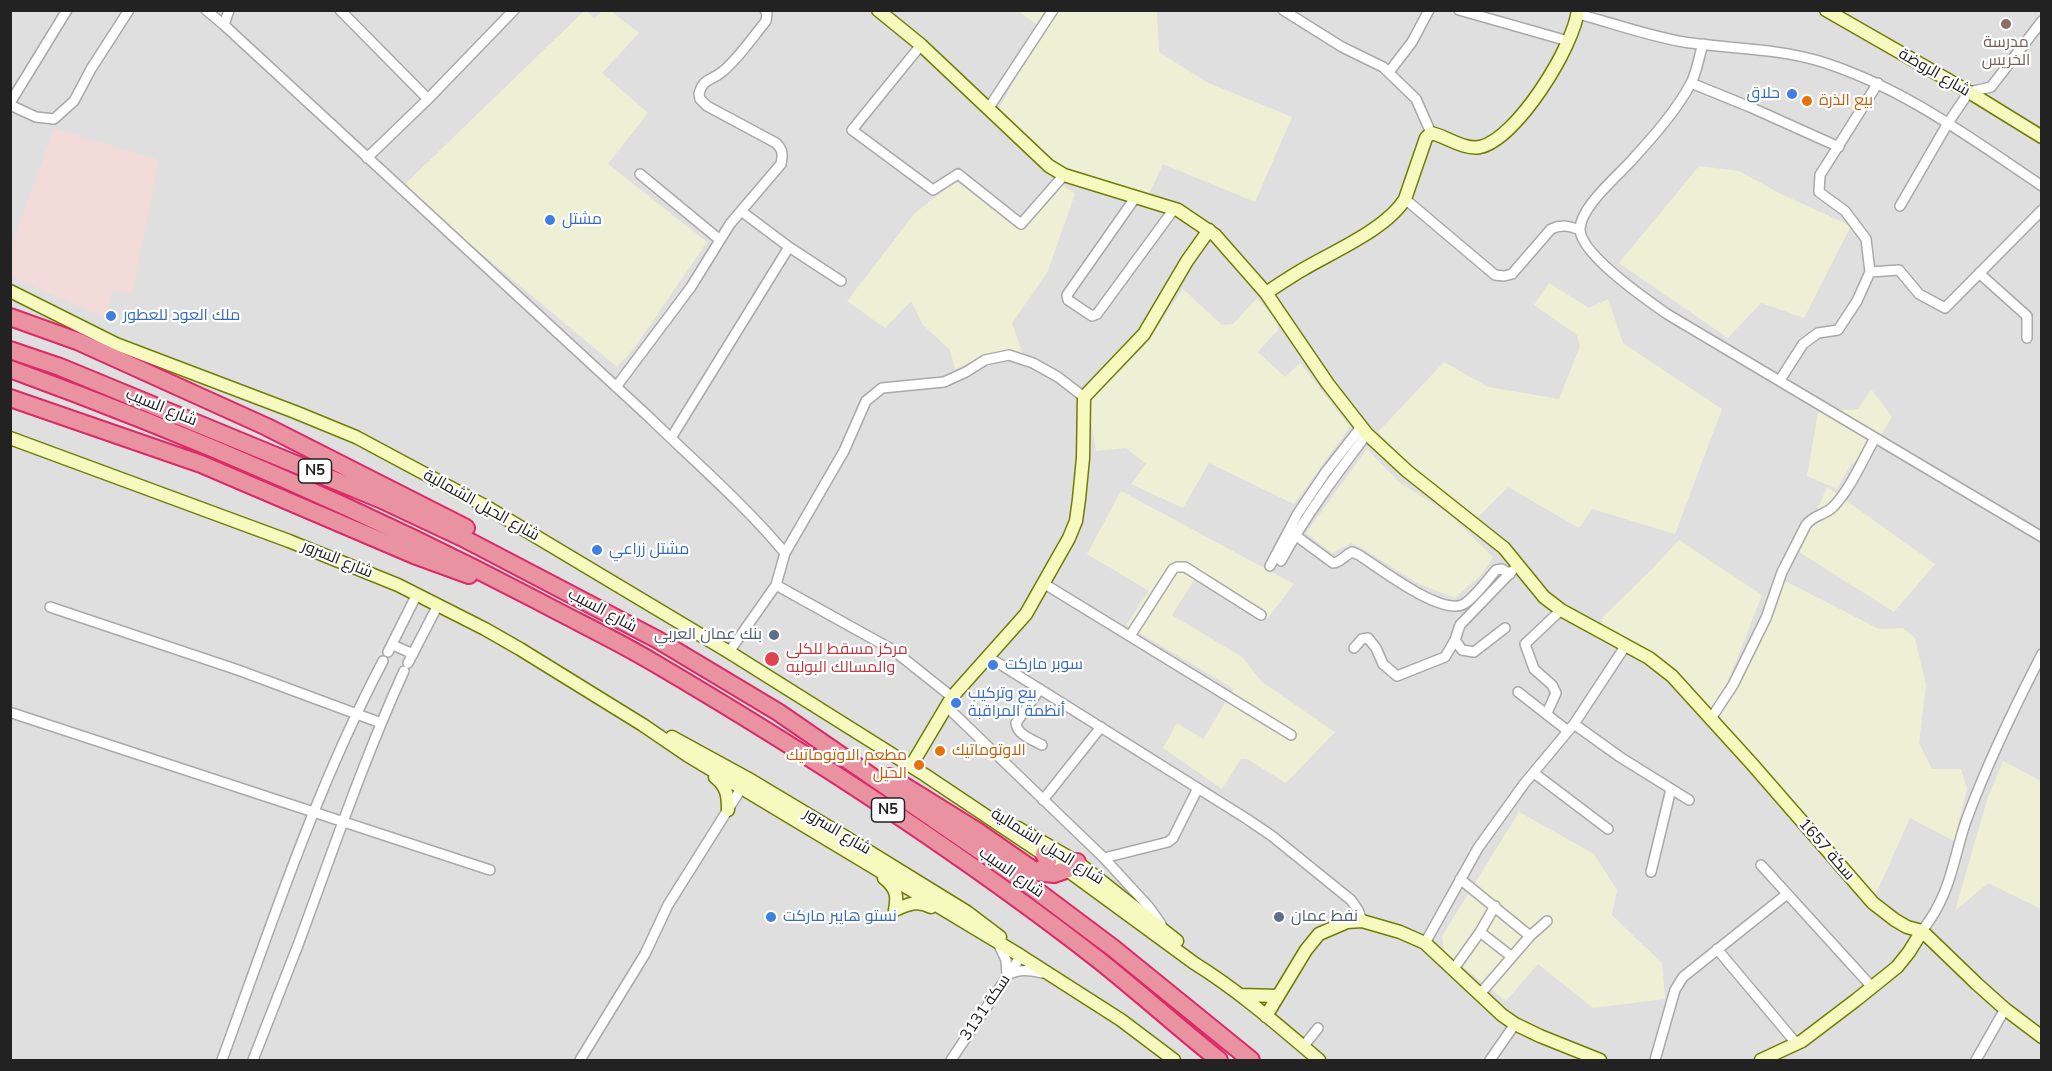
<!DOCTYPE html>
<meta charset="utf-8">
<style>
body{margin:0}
#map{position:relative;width:2052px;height:1071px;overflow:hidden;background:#f2efe9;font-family:"Nunito Sans",sans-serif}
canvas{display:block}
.frame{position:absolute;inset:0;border:12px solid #222;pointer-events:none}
</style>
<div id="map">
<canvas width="2052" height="1071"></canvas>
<div class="frame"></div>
</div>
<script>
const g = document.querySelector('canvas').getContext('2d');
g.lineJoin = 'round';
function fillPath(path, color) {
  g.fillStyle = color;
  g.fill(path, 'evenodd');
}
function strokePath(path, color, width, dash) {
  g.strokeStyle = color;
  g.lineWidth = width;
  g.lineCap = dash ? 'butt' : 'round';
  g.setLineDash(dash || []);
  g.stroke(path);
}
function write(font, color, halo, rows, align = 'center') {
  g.font = font + ' "Nunito Sans",Cairo,sans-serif';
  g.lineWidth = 4.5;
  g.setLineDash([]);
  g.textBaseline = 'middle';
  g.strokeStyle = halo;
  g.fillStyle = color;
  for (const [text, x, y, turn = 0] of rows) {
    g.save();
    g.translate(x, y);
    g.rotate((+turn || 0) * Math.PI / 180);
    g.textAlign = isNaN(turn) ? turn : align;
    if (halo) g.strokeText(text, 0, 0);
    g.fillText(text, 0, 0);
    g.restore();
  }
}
fillPath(new Path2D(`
 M11,11H2041V1060H11Z`), '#e0dfdf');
fillPath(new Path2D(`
 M54,128L159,160L132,294L113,290L105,318L11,276V247Z`), '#f2dad9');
fillPath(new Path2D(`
 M1157,10L1159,52L1206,82L1292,117L1255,202L1163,164L1149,194L1053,163L998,110L1046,23L1036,24L1018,11Z
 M584,11H587L594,19L602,11H611L639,33L602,73L648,113L608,164L707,242L635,347L617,367L402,187Z
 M1699,166L1739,171L1781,194L1851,226L1804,318L1761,303L1728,338L1619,263Z
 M957,180L1021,231L1063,185L1075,194L1047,273L1012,323L1023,355L1008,352L985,356L955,369L950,350L923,325L911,301L885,328L847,301L915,213Z
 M1549,283L1589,308L1608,299L1623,343L1722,409L1675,534L1592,509L1579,528L1508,487L1477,518L1448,495L1409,469L1378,432L1444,362L1488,387L1559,399L1580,346L1577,335L1534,305Z
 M1183,289L1222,325L1233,324L1257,298L1277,320L1278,330L1258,352L1285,377L1300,363L1350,427L1294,504L1209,463L1183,508L1131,484L1146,464L1126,448L1096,451L1087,398L1118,373L1145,345Z
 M1871,389L1892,417L1872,450L1851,464L1837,489L1807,476L1818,412L1858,409Z
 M1367,449L1399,482L1449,514L1493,557L1481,575L1455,598L1417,583L1370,553L1351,543L1332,553L1306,533Z
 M1827,487L1935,564L1894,612L1799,552Z
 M1121,491L1294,584L1267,619L1195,579L1172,615L1242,657L1262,682L1335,732L1286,783L1247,759H1241L1222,789L1163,748L1177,723L1203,739L1234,689L1126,625L1149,591L1087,554Z
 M1679,540L1762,595L1726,687L1710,710L1603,626L1602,618L1653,568Z
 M1785,581L1879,629L1903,628L1915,638L1926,685L1919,743L1932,769H1961L1967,789L1954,841L1910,818L1876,894L1846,867L1714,718L1759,633Z
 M2003,761L2041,781V909L1988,883L1955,911L1987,800Z
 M1519,812L1594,854L1617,890L1612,915L1662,963L1665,999L1593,1008L1538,964L1506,1001L1444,952L1442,936Z`), '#eef0d5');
const street = new Path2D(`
 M206,10L224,25
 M229,10L224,25L650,418C696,463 744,504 785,553
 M340,10L428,99
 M1283,10L1342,47L1383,67L1416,99L1431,133
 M1459,10L1568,41
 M1578,14C1613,23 1648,36 1684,42C1730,49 1775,48 1819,61C1901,86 1972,139 2042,186
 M1703,44C1699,56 1697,72 1691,83C1677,110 1652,138 1632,160C1618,176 1581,206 1580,229C1580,254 1647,300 1667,314L2042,537
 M921,45L852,130L933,190L958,174L1021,224L1064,175
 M1389,72L1412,42L1429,10
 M1691,83L1750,107L1839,147
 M10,103L67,10
 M10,105L36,117L54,119L74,101L91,69L129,10
 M988,109L1053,10
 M367,158L428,99L514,10
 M640,174L720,240
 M1135,198L1067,295L1068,300L1092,316L1097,314L1174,209
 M1405,199L1495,275L1504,276L1512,274L1551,229C1562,224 1569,226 1580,230
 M1900,206L1948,123L1969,92L1991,87L2042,21
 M741,211L789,247L841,281
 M1870,272L1899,270L1919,294L1945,308L2042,210
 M1979,273L2027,316V338
 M1780,380L1803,344L1818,333L1838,330L1857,301L1870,272L1866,239L1845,211L1819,192L1820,175L1878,83
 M616,387L691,287L730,224L781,164C783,154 783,150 776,143L707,106L700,99L699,94C703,78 711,81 722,72C739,58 752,38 766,21L767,14L765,10
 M671,438L789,247
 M1295,535L1333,563C1340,563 1345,555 1352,552L1359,555C1378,567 1442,617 1464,604C1474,598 1488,579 1496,570L1502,569L1510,574
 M1281,561C1305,516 1336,475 1367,434
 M1270,566L1298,513L1325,473L1361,427
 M1043,583L1291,735
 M776,585L893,650L952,697
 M50,607L238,670L381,723
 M1130,636L1173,569L1177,567H1185L1261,615
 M1455,640L1462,650L1474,652L1505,628
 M393,645L413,654
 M1354,648L1362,639L1368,638L1376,648L1383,664L1397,676L1445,657L1455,640L1460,625L1512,571
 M388,652L417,594
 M729,652L776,585L785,553L844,451L866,401L882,388L944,382L966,372L985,360L1009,355L1033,363L1058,377L1084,397
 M987,656L1247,819L1272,836L1351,900L1358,910L1362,921
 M408,663L438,605
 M1040,689L1016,723C1017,735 1033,740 1042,745
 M1518,692L1568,731
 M946,706L1104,858L1148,906L1161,924
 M12,713L490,870
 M1547,713L1556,693L1552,685L1534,669L1525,644L1561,610
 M1710,720L1733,685L1766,618L1782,572L1806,525C1813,515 1825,515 1833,507C1851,488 1862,461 1875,438
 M1574,724L1620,757L1689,800
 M1534,773L1608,829
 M1043,800L1101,727
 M1104,858L1168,842L1173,838L1198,788
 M1761,865L1872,987
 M1651,872L1671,789
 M1460,879L1530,936
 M1922,931C1927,924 1933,916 1937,908C1952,881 1956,850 1966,821C1987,764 2014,708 2042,654
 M1480,932L1512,957
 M998,943L1006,960L1007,975C1020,969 1028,970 1042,973
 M1425,943L1478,848L1524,784L1574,724L1626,645
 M1717,949L1796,1043
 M1453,970L1480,932L1495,906
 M1479,995L1530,936L1547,921
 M1303,1047L1318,1028
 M222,1060C271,926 316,788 383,661
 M253,1060C268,1022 283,984 298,945C332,853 363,761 404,671
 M580,1060L645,954L668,905L744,784
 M951,1060L1021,956
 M1490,1060L1515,1024
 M1655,1060L1675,990L1683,977L1787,894
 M1976,1060L2005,1009`);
const secondary = new Path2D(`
 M878,10L921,45L1049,166L1064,175L1178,210L1215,235L1266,293L1328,384L1367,434L1407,471L1504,548L1544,597L1561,610L1649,658L1672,676L1752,764L1873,903L1895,920L1907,927L1922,931L1977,984L2005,1009L2042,1037
 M1826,10L1969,92L2042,137
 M10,291L116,344L295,412L356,437L485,506L729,652L925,775L1067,870L1194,963C1239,991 1279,1026 1319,1060
 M1266,293C1278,285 1290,277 1302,270C1332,252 1387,229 1405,199L1426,138L1431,133C1446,136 1463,150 1480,147C1517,139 1574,46 1578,10
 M10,438L289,541L398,585L485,629L520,649L643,725L687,755L1021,956L1121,1020L1174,1060
 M672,737L747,778L842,835L967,912L1000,937
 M911,766L952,697L1026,614L1069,538L1076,521L1079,499L1083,458L1084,397L1144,334L1187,261L1209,230
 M715,777C727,787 728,795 728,810
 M1018,828L1077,862L1177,941
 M884,878C896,888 898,895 895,910
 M895,910C908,904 917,900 931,907
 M1241,995L1277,996
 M1266,1016L1306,950L1319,934L1347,922L1362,921L1400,932L1425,943L1502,1015L1515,1024L1540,1036L1600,1060
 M1761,1060L1802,1041L1856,1000L1897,967L1909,952L1922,931`);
const highway = new Path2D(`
 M10,317L77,341L267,427L466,528
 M10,350L60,367L380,499L463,538L658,640L778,712L1025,882L1113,948L1251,1060
 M10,369C191,435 368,512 538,601C577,622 618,641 656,664C809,754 960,852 1100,961C1140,993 1179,1028 1219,1060
 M10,398L201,464L414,555L469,575
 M890,777L977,831L1036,872L1054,874L1071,868L1077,862
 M1036,872L1047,866L1048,861L1044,854`);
strokePath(street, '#a9a9a9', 12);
strokePath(secondary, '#707d05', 15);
strokePath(highway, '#dc2a67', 20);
strokePath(street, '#fff', 9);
strokePath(secondary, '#f7fabf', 12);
strokePath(highway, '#e892a2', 16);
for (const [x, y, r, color] of [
 [2006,24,6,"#8d6e63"],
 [1792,94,6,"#3f7fe0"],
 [1807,101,6,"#e8710a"],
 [550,220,6,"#3f7fe0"],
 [111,316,6,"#3f7fe0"],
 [597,550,6,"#3f7fe0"],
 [774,635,6,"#5c6f8a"],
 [772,659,8,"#e0444e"],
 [993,665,6,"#3f7fe0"],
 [956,703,6,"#3f7fe0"],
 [940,751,6,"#e8710a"],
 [919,765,6,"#e8710a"],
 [771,917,6,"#3f7fe0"],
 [1279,917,6,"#5c6f8a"]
]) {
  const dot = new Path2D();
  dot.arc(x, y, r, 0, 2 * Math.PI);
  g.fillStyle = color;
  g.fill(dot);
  strokePath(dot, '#fff', 2);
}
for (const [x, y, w] of [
 [315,471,33],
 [888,810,33]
]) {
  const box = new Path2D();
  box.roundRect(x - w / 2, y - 12, w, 24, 4.5);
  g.fillStyle = '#fff';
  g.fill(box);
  strokePath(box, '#222', 1.5);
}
write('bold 15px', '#222', null, [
 ["N5",315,471],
 ["N5",888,810]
]);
write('16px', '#785e54', '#fff', [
 ["مدرسة",2006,43],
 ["الخريس",2006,61]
]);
write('16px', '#222', '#fff', [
 ["شارع الروضة",1934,73,30],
 ["شارع السيب",161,408,22],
 ["شارع الحيل الشمالية",481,506,29],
 ["شارع السرور",337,560,22],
 ["شارع السيب",602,611,28],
 ["شارع السرور",837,832,31],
 ["شارع الحيل الشمالية",1047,847,32],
 ["سكة 1657",1826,850,49],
 ["شارع السيب",1011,873,35],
 ["سكة 3131",986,1008,-56]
]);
write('16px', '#366cbe', '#fff', [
 ["حلاق",1780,94,"right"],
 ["مشتل",562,220],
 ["ملك العود للعطور",123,316],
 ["مشتل زراعي",609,550],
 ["سوبر ماركت",1005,665],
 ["بيع وتركيب",968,694],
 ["أنظمة المراقبة",968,712],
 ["نستو هايبر ماركت",783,917]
], 'left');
write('16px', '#c56008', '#fff', [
 ["بيع الذرة",1819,101],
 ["الاوتوماتيك",952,751],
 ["مطعم الاوتوماتيك",907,756,"right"],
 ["الحيل",907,774,"right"]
], 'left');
write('16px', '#4e5e75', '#fff', [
 ["بنك عمان العربي",762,635],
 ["نفط عمان",1291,917,"left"]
], 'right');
write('16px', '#be3a42', '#fff', [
 ["مركز مسقط للكلى",786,650],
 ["والمسالك البوليه",786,668]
], 'left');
</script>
